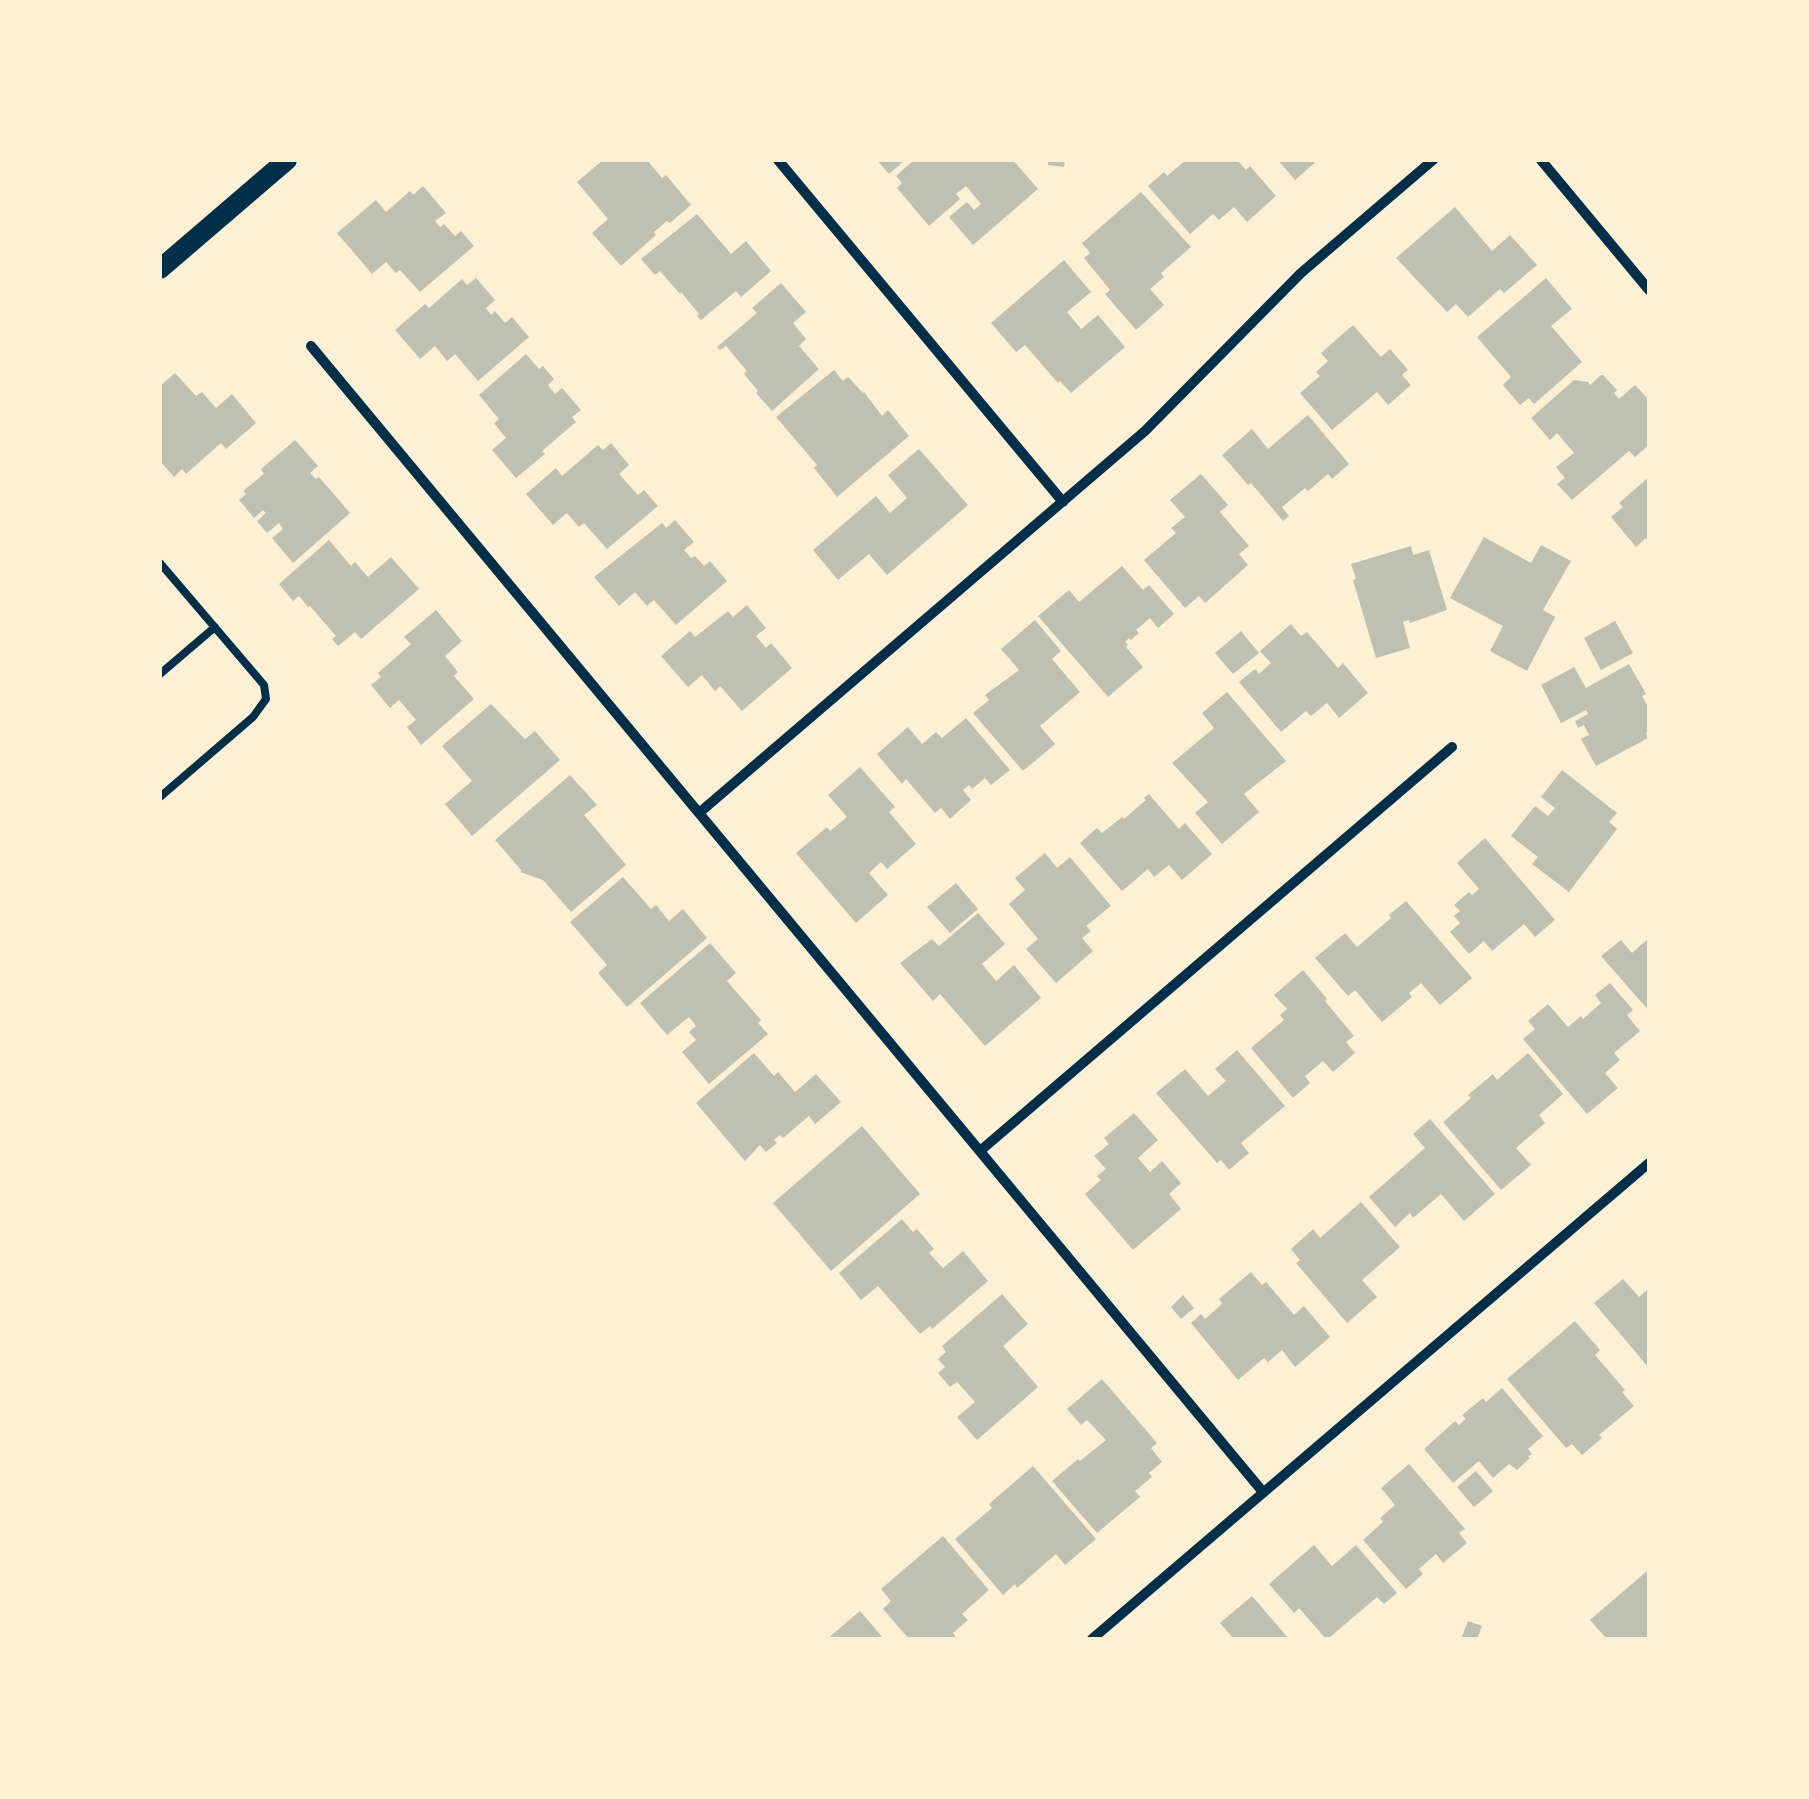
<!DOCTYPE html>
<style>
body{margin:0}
#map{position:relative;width:1809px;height:1799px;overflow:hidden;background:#fdf0d5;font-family:"Public Sans",sans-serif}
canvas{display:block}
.frame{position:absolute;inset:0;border:162px solid #fdf0d5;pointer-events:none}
</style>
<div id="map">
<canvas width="1809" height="1799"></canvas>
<div class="frame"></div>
</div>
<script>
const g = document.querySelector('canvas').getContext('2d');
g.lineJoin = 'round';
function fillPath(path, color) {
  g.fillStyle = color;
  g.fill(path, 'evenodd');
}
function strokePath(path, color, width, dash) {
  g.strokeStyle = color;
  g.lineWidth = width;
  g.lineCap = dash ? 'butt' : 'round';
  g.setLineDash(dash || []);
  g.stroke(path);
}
fillPath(new Path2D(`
 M603,160H647L662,178L666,175L691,205L670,223L667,221L654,232L656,235L621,266L592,233L608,219L577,182Z
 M877,160H905L889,174Z
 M914,160H1013L1038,189L973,245L949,217L967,202L974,210L981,204L966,186L956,194L960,199L929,226L897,188L902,183L896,176Z
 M1048,160H1065L1064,167L1048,165Z
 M1186,160H1237L1246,170L1250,166L1276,196L1247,222L1234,207L1219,220L1213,214L1190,234L1148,186L1164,172L1167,176Z
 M1278,160H1318L1295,180Z
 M423,186L446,213L435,221L440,227L444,224L455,236L461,231L474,246L420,292L400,270L396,273L386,262L372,274L337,233L376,200L386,212L410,191L413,195Z
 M1141,192L1191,247L1161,273L1164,277L1150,289L1164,305L1136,330L1105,294L1110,290L1084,258L1090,253L1082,243Z
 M1455,207L1492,251L1510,235L1537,265L1504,293L1500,289L1468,317L1456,304L1447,312L1396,258Z
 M697,214L731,254L746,241L771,271L741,297L736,291L701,320L697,316L699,314L681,292L680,294L660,271L655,275L641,259Z
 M1064,260L1091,292L1067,312L1081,329L1098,315L1125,347L1071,393L1060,381L1058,383L1025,345L1016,352L991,323Z
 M476,278L495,300L486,308L491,315L495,311L505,323L512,317L529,337L478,381L455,354L447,361L435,346L420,359L395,330L425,304L429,308L462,279L467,285Z
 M1546,278L1572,309L1551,326L1582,362L1534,404L1529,398L1520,405L1503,385L1511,377L1477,337Z
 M781,283L806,312L793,323L806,339L799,346L819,369L772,411L756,393L758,391L744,374L747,371L726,346L720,350L717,347L757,313L752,308Z
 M1353,325L1381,357L1390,349L1408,370L1402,375L1411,385L1388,405L1377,392L1332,430L1300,393L1320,376L1316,372L1328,361L1321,353Z
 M526,354L539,369L543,366L554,379L548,385L555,394L562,388L581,410L572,417L576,422L542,451L545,454L516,478L492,450L506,438L494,423L499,419L479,395Z
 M834,370L843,381L848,377L863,393L864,392L882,416L888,410L909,436L837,497L814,468L817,465L776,417Z
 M175,373L196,396L202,392L216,408L232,394L256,423L226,449L221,443L186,474L182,469L174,477L160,461V386Z
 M1601,375H1603L1617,390L1614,393L1619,399L1635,385L1649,400V445L1635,457L1629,451L1572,500L1557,484L1565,478L1556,467L1574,453L1557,433L1550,440L1531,418L1574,380L1588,382L1590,385Z
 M1308,415L1349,464L1332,479L1328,474L1308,491L1305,488L1282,507L1289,516L1283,521L1251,483L1248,485L1222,455L1252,429L1268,449Z
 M295,440L318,466L310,473L316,479L319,477L350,513L293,563L272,538L283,529L279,523L267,533L257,521L266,513L263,510L254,518L239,500L246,494L243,491L264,474L261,469Z
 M611,443L629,465L619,474L638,495L644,490L658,506L607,549L584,523L579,527L567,513L553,525L526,494L556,468L562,476L598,445L603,450Z
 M919,449L968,505L887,575L869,554L838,580L813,550L876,496L890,513L907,498L888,475Z
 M1201,474L1228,505L1220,512L1249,546L1239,554L1248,565L1205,603L1199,596L1185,608L1144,560L1176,533L1171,528L1185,517L1170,500Z
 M1649,477V542L1646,538L1636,547L1611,517L1623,507L1619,503Z
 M675,520L694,542L684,550L691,558L695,556L704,566L710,561L727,581L676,625L654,600L647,606L635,592L619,606L594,577L662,523L666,528Z
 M1484,537L1531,563L1541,545L1571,561L1543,610L1555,617L1527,671L1490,651L1503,626L1450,598Z
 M329,540L351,566L355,562L368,577L391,557L419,589L361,639L355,632L338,646L332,639L336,636L310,606L308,607L299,596L293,601L279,584Z
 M1411,546L1413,555L1429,550L1447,610L1410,623L1409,620L1403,622L1410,648L1376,658L1353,580L1356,579L1351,564Z
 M1122,566L1143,590L1149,585L1174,614L1158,628L1150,618L1136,630L1139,633L1131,640L1129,638L1125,642L1128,645L1126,647L1143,667L1108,697L1038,616L1069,590L1079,602Z
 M747,605L766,628L756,636L766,648L771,643L792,668L742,711L720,686L715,691L702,675L688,687L661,656L690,631L695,637L728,611L733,617Z
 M436,610L462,641L445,656L458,672L454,676L474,699L421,745L407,727L416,720L399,700L390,708L371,685L381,677L378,673L411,644L404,637Z
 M1035,620L1061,651L1052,659L1080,692L1040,726L1055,744L1023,771L973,713L989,700L985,695L1019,670L1001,649Z
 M1615,621L1633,653L1601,670L1584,638Z
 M1291,624L1301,636L1307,632L1338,668L1343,663L1368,693L1339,718L1327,703L1311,716L1306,711L1281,732L1239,682L1255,669L1259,674L1271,663L1260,651Z
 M1241,631L1259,653L1233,674L1215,653Z
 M1629,664L1646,694L1642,696L1649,708V731L1646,733L1648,738L1596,766L1581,739L1589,735L1584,725L1578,728L1575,721L1588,714L1586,710L1561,723L1541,685L1574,667L1586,688Z
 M1227,692L1286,761L1244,794L1259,812L1222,844L1195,813L1208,802L1172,763L1214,728L1202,713Z
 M491,704L525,739L535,731L560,760L472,836L445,804L472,781L442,746Z
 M966,718L1010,770L991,785L985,778L972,789L969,785L963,790L971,800L950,819L941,808L935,813L906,779L902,784L877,754L908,727L922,744L936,732L942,738Z
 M860,767L895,807L889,812L916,844L887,869L881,862L869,873L888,895L856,923L796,853L827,827L830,831L847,817L828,795Z
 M1562,770L1617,813L1609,822L1617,829L1569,892L1532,864L1538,857L1511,836L1535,806L1548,816L1555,808L1541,797Z
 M570,775L597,805L584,815L626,865L571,912L543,880L520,872L522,871L495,840Z
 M1149,794L1179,829L1185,823L1212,854L1182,880L1169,865L1154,877L1148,869L1122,891L1080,843L1097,828L1102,833L1122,817L1124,819L1146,800L1144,798Z
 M1485,838L1555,920L1535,937L1524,924L1492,951L1484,941L1469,954L1450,932L1460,923L1454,916L1460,911L1454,905L1469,892L1472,895L1479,889L1457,863Z
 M1045,853L1057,868L1070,857L1111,906L1086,926L1091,931L1082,938L1093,951L1056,983L1026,949L1038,939L1009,904L1025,890L1015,878Z
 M623,877L651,909L656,905L669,921L683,909L707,938L627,1007L598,973L607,965L570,922Z
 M956,883L978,909L950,933L927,907Z
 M1406,901L1472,978L1440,1005L1421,983L1409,993L1412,997L1382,1022L1355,990L1348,996L1315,958L1345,933L1357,947L1391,918L1389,915Z
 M978,913L1005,944L982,964L996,981L1014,965L1041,998L985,1046L940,994L933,1001L900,963L932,939L939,946Z
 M1649,938V1011L1601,956L1621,940L1632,953Z
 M710,943L736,973L727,981L761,1020L758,1023L768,1034L709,1084L682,1052L696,1040L689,1032L696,1026L689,1017L667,1035L640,1003Z
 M1303,970L1327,999L1325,1001L1354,1036L1346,1042L1355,1053L1333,1072L1323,1061L1305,1076L1310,1083L1293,1098L1251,1048L1284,1020L1280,1015L1287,1009L1274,995Z
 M1610,983L1633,1010L1627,1015L1640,1031L1614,1053L1620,1060L1605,1073L1618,1088L1587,1114L1523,1039L1535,1029L1528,1021L1548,1004L1568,1027L1581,1016L1583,1019L1601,1003L1595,995Z
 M1237,1050L1285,1106L1241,1143L1249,1153L1229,1170L1221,1160L1217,1163L1156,1093L1185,1069L1208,1096L1226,1081L1215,1069Z
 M754,1053L774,1076L778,1072L795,1092L816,1074L841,1102L815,1124L809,1116L783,1138L780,1135L774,1140L777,1143L766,1152L760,1145L745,1161L696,1103Z
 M1528,1053L1563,1094L1539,1115L1545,1123L1516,1148L1531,1165L1501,1190L1443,1122L1471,1098L1468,1095L1493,1074L1497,1080Z
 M1134,1113L1158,1140L1138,1158L1150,1172L1162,1161L1181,1183L1169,1194L1181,1209L1133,1250L1085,1194L1101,1180L1097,1176L1106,1169L1094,1156L1109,1144L1104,1138Z
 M1430,1119L1495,1194L1464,1221L1441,1194L1413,1218L1410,1213L1395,1227L1369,1197L1425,1148L1413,1134Z
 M862,1126L920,1194L831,1271L773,1203Z
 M1361,1202L1400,1247L1362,1280L1377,1297L1347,1323L1296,1263L1300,1260L1291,1249L1313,1229L1320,1238Z
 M902,1219L913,1232L917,1229L934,1249L929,1253L943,1268L963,1251L988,1281L932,1329L930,1326L920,1334L878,1286L861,1300L839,1273Z
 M1251,1272L1262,1285L1266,1282L1294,1315L1304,1306L1330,1337L1295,1367L1282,1350L1268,1362L1264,1358L1238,1380L1191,1323L1201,1314L1205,1319L1222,1304L1219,1299Z
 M1623,1279L1639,1297L1649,1288V1368L1594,1303Z
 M1002,1294L1028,1324L1003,1346L1038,1387L977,1440L957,1417L975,1402L957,1382L950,1387L938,1373L945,1367L938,1359L946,1352L942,1346Z
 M1183,1295L1194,1308L1181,1319L1171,1307Z
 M1575,1321L1600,1350L1595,1355L1625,1390L1622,1392L1634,1406L1599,1435L1602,1438L1582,1455L1572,1444L1566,1448L1507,1379Z
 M1102,1379L1157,1443L1151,1448L1162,1462L1149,1473L1152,1477L1135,1491L1140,1497L1097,1533L1052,1481L1078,1459L1080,1461L1106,1440L1087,1420L1081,1425L1067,1409Z
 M1502,1388L1543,1436L1528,1449L1532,1454L1528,1456L1530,1458L1517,1470L1509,1464L1493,1478L1479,1461L1453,1483L1424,1449L1455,1421L1459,1425L1466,1419L1462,1415L1483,1398L1486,1402Z
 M1409,1464L1465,1529L1459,1533L1467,1543L1443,1563L1436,1554L1419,1569L1423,1574L1406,1589L1363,1540L1383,1522L1380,1518L1395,1505L1381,1488Z
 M1033,1466L1096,1539L1065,1565L1056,1554L1017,1588L1015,1584L1003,1595L955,1539L992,1508L989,1504Z
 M1476,1471L1493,1491L1474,1507L1457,1487Z
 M943,1536L989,1590L962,1614L968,1620L953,1633L957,1639H909L883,1609L891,1601L881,1589Z
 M1314,1545L1332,1566L1356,1545L1397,1593L1384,1604L1377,1597L1330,1637L1332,1639H1326L1299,1608L1294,1613L1269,1584Z
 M1647,1571L1649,1639H1607L1590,1620Z
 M1252,1596L1289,1639H1234L1220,1623Z
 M860,1611L884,1639H827Z
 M1468,1621L1482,1626L1477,1639H1461Z`), '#bec0b2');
strokePath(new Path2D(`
 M160,563L264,685L266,699L253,717L160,797
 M160,674L215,627`), '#003049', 8);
strokePath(new Path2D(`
 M778,160L1063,502
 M1541,160L1649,290
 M311,346L1263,1492
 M699,813L1145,431L1301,273L1433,160
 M980,1151L1452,747
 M1092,1639L1649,1163`), '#003049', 10);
strokePath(new Path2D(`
 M160,269L287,160`), '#003049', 20);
</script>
